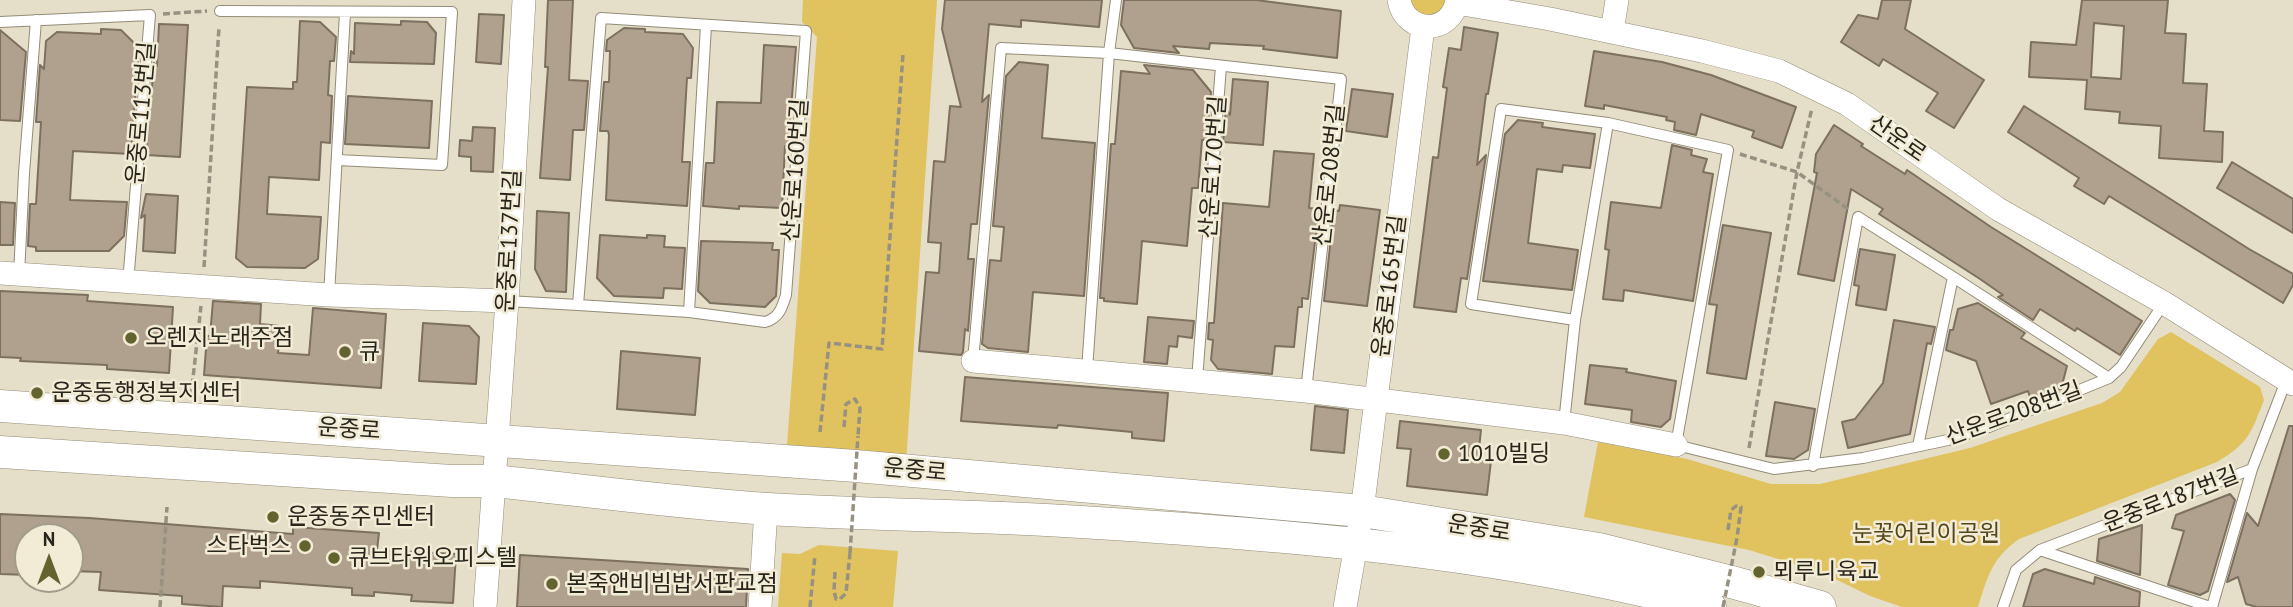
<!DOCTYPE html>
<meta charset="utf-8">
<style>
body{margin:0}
#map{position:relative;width:2293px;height:607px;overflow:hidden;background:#e5dec8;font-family:"PT Sans",sans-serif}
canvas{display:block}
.north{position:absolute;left:14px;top:523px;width:70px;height:70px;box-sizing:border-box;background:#f2ebd5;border:2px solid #a19c8b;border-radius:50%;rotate:0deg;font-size:19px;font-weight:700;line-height:28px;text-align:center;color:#28251d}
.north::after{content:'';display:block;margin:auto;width:24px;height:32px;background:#636330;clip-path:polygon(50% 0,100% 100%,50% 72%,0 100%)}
</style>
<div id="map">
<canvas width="2293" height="607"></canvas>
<div class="north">N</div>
</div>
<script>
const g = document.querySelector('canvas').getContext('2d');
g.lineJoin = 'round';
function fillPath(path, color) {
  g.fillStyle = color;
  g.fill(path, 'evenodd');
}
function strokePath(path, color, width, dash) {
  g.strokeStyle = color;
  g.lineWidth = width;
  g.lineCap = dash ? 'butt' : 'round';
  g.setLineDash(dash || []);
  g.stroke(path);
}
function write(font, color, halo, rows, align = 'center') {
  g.font = font + ' "PT Sans","Noto Sans KR",sans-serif';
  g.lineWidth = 5;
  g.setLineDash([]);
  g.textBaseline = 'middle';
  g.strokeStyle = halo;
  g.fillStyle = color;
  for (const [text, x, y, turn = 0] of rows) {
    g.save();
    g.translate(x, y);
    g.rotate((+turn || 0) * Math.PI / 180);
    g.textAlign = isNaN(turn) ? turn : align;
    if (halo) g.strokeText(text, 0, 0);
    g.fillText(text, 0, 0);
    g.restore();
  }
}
fillPath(new Path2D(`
 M803,0H937L906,463L846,458L787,445L817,37L802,22Z
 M1409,0H1447L1437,16H1419Z
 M2171,332L2260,387L2264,400C2251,433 2249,443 2217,462L2019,539C1991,559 1988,576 1978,607H1902L1870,596L1823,573L1749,550L1584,517L1598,442L1687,459L1771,484H1820L1970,448L2102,403L2120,392L2158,339Z
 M819,545L898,551L893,607H778L782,553L800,554Z`), '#e0c25f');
const building = new Path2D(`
 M548,0H573L569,80L588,81L584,130H573L570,180L540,178L548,67H545Z
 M945,0H1102L1099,27L1021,20V27L989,24L982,102L989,95L977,224H971L968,259H974L968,331L965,329L963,352L961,355L919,351L926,272L939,273L941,243L928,242L934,161L945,162L950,106L961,107L942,29Z
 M1124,0H1256L1341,11L1337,58L1263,49L1264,46L1210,43L1209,49L1173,46L1179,53L1134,48L1121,25Z
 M1882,0H1911L1905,29L1984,80L1954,128L1926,111L1938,93L1883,59L1879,66L1841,42L1858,15L1878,19Z
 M2082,0H2168L2165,33L2186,34L2183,83L2207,84L2204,131L2223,132L2222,162L2159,158L2161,126L2119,123L2120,112L2085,109L2087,80L2029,77L2031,42L2076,45ZM2094,23L2124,26L2121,79L2091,77Z
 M479,14L504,15L501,64L476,62Z
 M300,21L320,22L336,37L334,61H330L328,95L332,96L330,143L321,142L319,180L269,177L267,214L321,217L318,259L305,268L247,267L236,258L247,87L293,89V82H297Z
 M401,21L427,22L436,33L434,64L350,62L351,51L354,54L355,23L401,25Z
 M159,24L188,25L180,157L146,155L154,63L157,66Z
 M1464,27L1498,33L1488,94H1486L1477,165L1486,155L1467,279L1461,278L1456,312L1414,307L1433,157L1438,158L1447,88L1443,87L1449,48L1461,50Z
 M624,28L645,29V32L683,34L693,48L691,78H687L682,162H690L687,206L606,200L609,135L608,131H600L604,82H609L610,51H606L607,40Z
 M101,29L121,30L139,48L131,154L73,151L70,200L127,202L124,236L109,251H36V247L28,246L30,204H36L41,122H36L40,65L44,69L46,41L57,32L101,34Z
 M0,30L26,52L20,121L0,120Z
 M764,45L796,47L788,146H785L782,208L739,206V209L703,206L706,163H714L717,102L761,103Z
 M1594,51L1662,62L1711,75L1796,107L1782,148L1752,137L1754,131L1701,114L1696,135L1674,130L1675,122L1666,120L1667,117L1604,105V109L1585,106Z
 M1019,62L1048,65L1042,138L1095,143L1084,296L1033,292L1028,352L988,348L982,344L990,260L1001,261L1004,227L993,226L1006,76Z
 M1144,65L1193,70L1211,92L1207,140H1202L1198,188H1192L1187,246L1142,241L1137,304L1104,301V298H1100L1111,144H1115L1121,71L1150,74Z
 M1233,79L1268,82L1263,145L1223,142L1226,109L1230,115Z
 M1352,89L1393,94L1387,137L1346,131Z
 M348,96L432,101L429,148L345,144Z
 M2024,106L2249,249L2293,274V285L2283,303L2109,196L2104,204L2074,186L2079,178L2008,132Z
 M1518,120L1543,123L1542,127L1595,134L1590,168L1563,165L1562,172L1537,169L1528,243L1578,250L1572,290L1483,281L1505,134Z
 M1834,125L1863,144L1861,146L1905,174L1907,170L1991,227L2142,321L2120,355L2077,328L2075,331L2040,309L2033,320L1998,297L2003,295L1980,279L1879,214L1883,209L1851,189L1834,281L1798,274L1817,173L1814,172L1816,154Z
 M473,127L495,128L493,172L471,171V157L459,156L460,140L472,141Z
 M1672,145L1692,150L1691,155L1707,159L1703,172L1713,174L1693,301L1624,290L1623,301L1603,299L1609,250L1605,249L1611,202L1661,208Z
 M1274,151L1314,154L1309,208L1319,209L1308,299L1302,298V307H1298L1294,347L1275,346L1272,374L1218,369L1211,360L1213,340L1208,339L1209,323H1214L1223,203L1269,207Z
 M2232,162L2293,199V233L2217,188Z
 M146,194L178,196L175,253L143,251L145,215L141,218Z
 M0,202L15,203L13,245H0Z
 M1340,205L1380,210L1367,306L1324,301L1334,210L1339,211Z
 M537,211L569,213L566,292L546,291L535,269Z
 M1723,225L1771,233L1746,379L1707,373L1717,305L1709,304Z
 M600,235L647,238V235L665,236L664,247L685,248L682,289L664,288L663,298L614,296L597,278Z
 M701,241L773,243L772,250H779L776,296L765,307L710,303L698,291Z
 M1860,249L1895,255L1886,310L1856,305L1859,286L1854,285Z
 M0,291L88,295L87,301L173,307L169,373L107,369V365L20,361L21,358L0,357Z
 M213,301L261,304L260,324L281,326L278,353L309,355L313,308L386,314L381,388L204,375L207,336H210Z
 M1978,303L2025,333L2021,338L2067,366L2061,389L2030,397L2028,391L1991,404L1976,361L1946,350L1950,330H1953L1958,309Z
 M1148,317L1194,321L1192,338L1178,336L1177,347L1169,346L1167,364L1144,362Z
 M1894,320L1935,327L1931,344L1927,343L1910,434L1848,448L1842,422L1855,419L1883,383Z
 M423,323L469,326L479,337L476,384L419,381Z
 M621,351L700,358L695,415L617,409Z
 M1590,365L1627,369L1626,372L1676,381L1670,419L1661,427L1631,422L1632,410L1585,404Z
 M965,377L1168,393L1164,441L1132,438V432L1058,425L1057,428L961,421Z
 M1775,402L1815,409L1808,450L1794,459L1766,456Z
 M1315,406L1348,410L1344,453L1311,450Z
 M1400,421L1481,430L1478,459L1491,461L1487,495L1407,486L1411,449L1397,448Z
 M2289,426H2293V607H2257L2246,604L2238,577L2227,582L2247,513L2258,526Z
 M2230,494L2235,500L2208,591L2200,595L2168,585L2184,531L2172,528L2176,515Z
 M0,514L89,518L293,534V527L379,533L377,550L456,554L453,603L411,601L412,595L374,592V596L352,595V588L260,581V588L223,586L222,607L182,604V596L99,590L101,572L70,571V537H28V575L0,574Z
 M2142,525L2140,575L2097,561L2099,539Z
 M520,555L748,569L746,607H517Z
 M2045,569L2094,584L2095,577L2140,592L2139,607H2023L2033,574Z`);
fillPath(building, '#b0a18f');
strokePath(building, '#7e705f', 2);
const service = new Path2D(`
 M220,11L452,12L442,165L337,160
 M601,18L806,31L786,295C782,308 779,318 765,322L689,312L578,305Z
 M0,22L150,15L128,283
 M19,275L24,173L36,20
 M1953,277L2109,378
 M329,295L345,13
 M507,301L578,305
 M689,312L706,26
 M1575,320L1471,304L1501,109L1608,123L1728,150L1676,445L1774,469L1863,458L1948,440L1989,427L2109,378L2121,367L2164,303
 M973,361L1001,48L1109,53L1116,0
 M1087,370L1109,53L1341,79L1306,391
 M1197,380L1221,66
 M1564,423L1575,320L1608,123
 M1813,466L1858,217L1953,277L1918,446
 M2040,550L2252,469L2286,381
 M2003,607L2016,570L2040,550L2210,607
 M2212,607L2252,469`);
const minor = new Path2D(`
 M1399,0C1405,35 1452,35 1457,0
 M1457,3L1550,19L1702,51L1779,71L1847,104L1998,209L2164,303L2293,384
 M1612,32L1617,0
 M0,273L329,295L507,301
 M973,361L1306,391L1564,423L1676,445
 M485,607L507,301L524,0
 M760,607L766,509
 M1345,607L1362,511L1423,27`);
const secondary = new Path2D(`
 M0,406L856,466L1362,511L1599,549L1728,581L1820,607
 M0,452L452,481H493C584,490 676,503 768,509C867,515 965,515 1064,521C1280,534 1500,551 1710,607`);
strokePath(service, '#928c78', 12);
strokePath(minor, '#928c78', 24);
strokePath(secondary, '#928c78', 33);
strokePath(new Path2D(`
 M163,14L207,11
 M1740,154L1797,172L1848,209
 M204,267L219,27
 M191,396L201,306
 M844,427L846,404L855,399L860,408L858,436
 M820,432L829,343L882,349L903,54
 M1749,448L1797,172L1812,108
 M1728,530L1731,510L1736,506L1741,507L1737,538
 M835,572L834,591L836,599H840L846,593L850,553
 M160,607L167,507
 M810,607L815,555`), '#979181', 3.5, [7, 3.5]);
strokePath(service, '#fff', 10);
strokePath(minor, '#fff', 23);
strokePath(secondary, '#fff', 32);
strokePath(new Path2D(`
 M850,553L858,436
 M1723,607L1737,538`), '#979181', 3.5, [7, 3.5]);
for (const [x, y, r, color] of [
 [131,338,7,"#636330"],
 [345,352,7,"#636330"],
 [37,393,7,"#636330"],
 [1444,454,7,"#636330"],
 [273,517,7,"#636330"],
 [305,546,7,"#636330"],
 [334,558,7,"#636330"],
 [1759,572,7,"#636330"],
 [552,584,7,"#636330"]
]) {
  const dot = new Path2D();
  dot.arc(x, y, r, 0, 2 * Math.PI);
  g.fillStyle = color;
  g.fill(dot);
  strokePath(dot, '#f2ebd5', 2.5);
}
write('23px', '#28251d', '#f2ebd5', [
 ["운중로113번길",142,113,-85],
 ["산운로",1897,139,35],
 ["산운로170번길",1214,167,-86],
 ["산운로160번길",796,170,-86],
 ["산운로208번길",1330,175,-84],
 ["운중로137번길",510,241,-87],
 ["운중로165번길",1390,286,-83],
 ["산운로208번길",2014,414,-20],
 ["운중로",349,430,4],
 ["운중로",915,471,5],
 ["운중로187번길",2171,500,-21],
 ["운중로",1479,529,9]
]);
write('23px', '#28251d', '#f2ebd5', [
 ["오렌지노래주점",145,338],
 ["큐",359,352],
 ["운중동행정복지센터",51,393],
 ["1010빌딩",1458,454],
 ["운중동주민센터",287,517],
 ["스타벅스",291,546,"right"],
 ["큐브타워오피스텔",348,558],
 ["뫼루니육교",1773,572],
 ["본죽앤비빔밥서판교점",566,584]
], 'left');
write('23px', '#53461b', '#f2ebd5', [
 ["눈꽃어린이공원",1926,534]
]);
</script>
